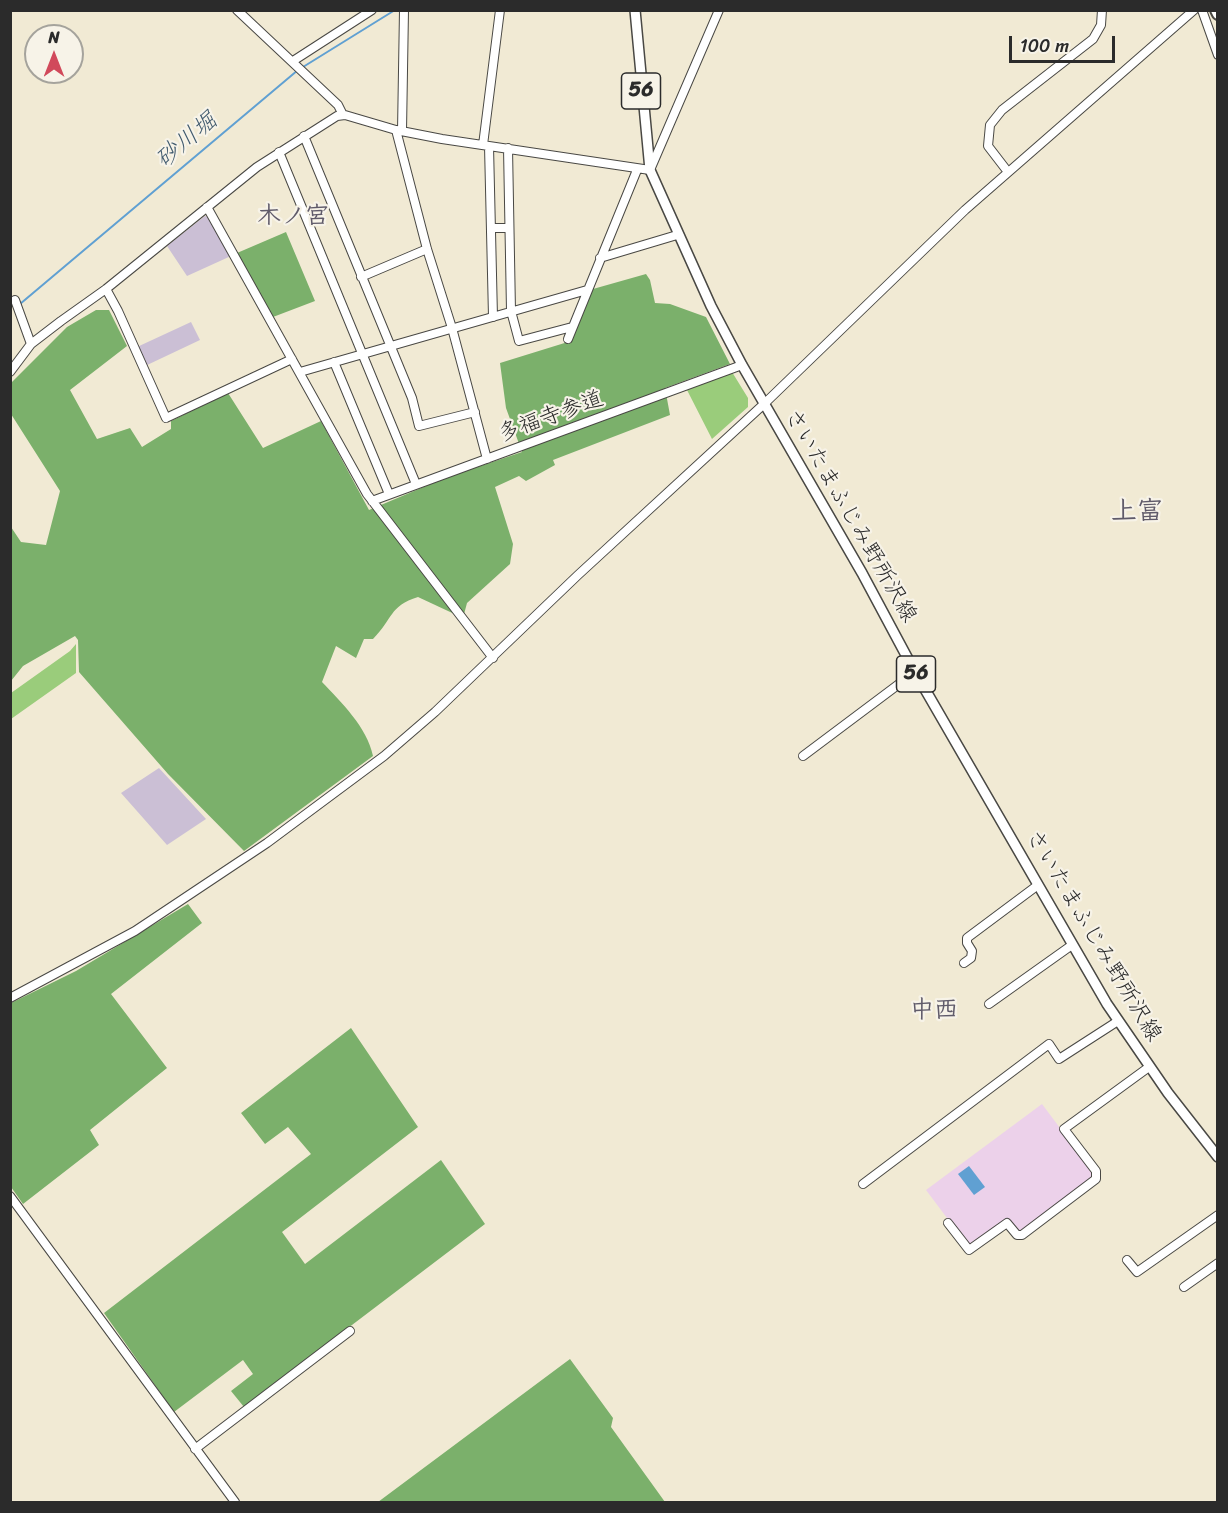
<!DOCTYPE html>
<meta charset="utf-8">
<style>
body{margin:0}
#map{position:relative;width:1228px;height:1513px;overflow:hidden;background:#f1ead4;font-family:Sriracha,sans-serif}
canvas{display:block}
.frame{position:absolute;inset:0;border:12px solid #2b2b2b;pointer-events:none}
.north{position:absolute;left:24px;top:24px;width:60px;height:60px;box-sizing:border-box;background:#f7f3e8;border:2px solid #a5a39c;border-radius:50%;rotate:0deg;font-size:16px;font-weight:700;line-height:24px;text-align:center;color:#2b2b2b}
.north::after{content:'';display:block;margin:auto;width:21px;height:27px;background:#d1495b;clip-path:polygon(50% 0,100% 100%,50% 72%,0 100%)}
.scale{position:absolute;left:1009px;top:36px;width:106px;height:27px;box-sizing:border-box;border:3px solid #2b2b2b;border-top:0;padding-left:8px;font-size:18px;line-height:21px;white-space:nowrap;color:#2b2b2b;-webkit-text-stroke:4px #f7f3e8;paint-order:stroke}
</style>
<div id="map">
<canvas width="1228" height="1513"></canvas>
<div class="frame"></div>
<div class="north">N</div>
<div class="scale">100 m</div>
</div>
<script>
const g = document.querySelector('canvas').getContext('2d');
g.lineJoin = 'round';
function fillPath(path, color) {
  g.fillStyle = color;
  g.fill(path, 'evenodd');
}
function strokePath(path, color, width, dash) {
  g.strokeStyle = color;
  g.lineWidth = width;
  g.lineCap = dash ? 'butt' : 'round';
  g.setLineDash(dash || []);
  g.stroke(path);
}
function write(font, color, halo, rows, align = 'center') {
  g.font = font + ' Sriracha,"Klee One",sans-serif';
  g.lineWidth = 4.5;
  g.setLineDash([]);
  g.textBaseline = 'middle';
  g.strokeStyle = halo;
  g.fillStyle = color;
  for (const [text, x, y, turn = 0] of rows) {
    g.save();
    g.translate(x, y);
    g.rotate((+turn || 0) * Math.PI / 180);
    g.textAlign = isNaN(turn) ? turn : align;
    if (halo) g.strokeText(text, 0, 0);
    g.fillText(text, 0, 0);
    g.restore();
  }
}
fillPath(new Path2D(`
 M1042,1104L1093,1172L1094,1179L1021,1233L1007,1220L972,1246H968L926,1190Z`), '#ecd1ea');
fillPath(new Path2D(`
 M205,216L209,217L231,256L187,276L167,246Z
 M191,322L200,340L145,366L137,347Z
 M159,768L206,819L167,845L121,793Z`), '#cbbfd5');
fillPath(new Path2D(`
 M732,372L748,398V407L712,439L687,390Z
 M76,644V673L11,719V693L70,651Z`), '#9acc7b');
fillPath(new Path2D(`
 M286,232L315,301L273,317L237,253Z
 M646,274L650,280L655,303L670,304L706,317L730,364L665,388L670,415L553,460L555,465L526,481L519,476L495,487L513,544L510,564L467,603L463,618L418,597C389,606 393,619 373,639H364L356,658L336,646L322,682C341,702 367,727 373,756L244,851L168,774L79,672L78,640L75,636L23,666L11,681V527L21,542L46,545L60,491L11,414V383L67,327L96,310H109L127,346L70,390L97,439L130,428L142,447L171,429V421L228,393L263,448L321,421L369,510L445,478L522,452L506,408L500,363L571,341L593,289Z
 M188,904L202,923L111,994L167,1068L90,1130L99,1145L23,1204L11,1187V1003L76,971Z
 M351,1028L418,1127L282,1232L305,1264L441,1160L485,1224L244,1407L231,1391L253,1374L243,1360L174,1412L104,1313L311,1154L288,1127L265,1144L241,1113Z
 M570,1359L613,1418L611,1427L665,1502H378Z`), '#7bb06b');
fillPath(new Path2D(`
 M969,1166L985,1187L974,1195L958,1174Z`), '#60a0d2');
strokePath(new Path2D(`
 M303,67L395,10
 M20,304L298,70`), '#60a0d2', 2);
const minor = new Path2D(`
 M237,10L338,105L343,115
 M1202,10L1218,55
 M293,61L372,10
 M396,130L427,249L452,328L487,459
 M402,131L404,10
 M304,136L412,398L419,426L475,412
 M483,145L500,10
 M489,146L493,317
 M508,148L511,311L519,341L572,327
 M279,152L416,484
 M1008,172L988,146L990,125L1002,110L1093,39L1101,25L1102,10
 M207,207L367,494L493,658
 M491,228H509
 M600,258L677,235
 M361,277L427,249
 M106,289L118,311L166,418L292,359
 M15,300L31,344
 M568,339L637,170
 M334,362L389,494
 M10,372L31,344L61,321L106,289L257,167L337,116L345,115L396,130L442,139L650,170L719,10
 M300,372L587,290
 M372,501L742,365
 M803,756L915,672
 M964,963L971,958L972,951L967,943V938L1038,885
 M10,998L135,931L267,843L384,756L435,712L578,575L764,404L965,210L1194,10
 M989,1004L1072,945
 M863,1184L1049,1044L1059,1059L1118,1021
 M10,1196L235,1502
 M948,1223L969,1250L1007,1223L1017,1235H1022L1096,1179V1171L1064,1129L1149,1067
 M1127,1260L1137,1272L1218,1215
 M1184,1287L1218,1263
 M195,1449L350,1331`);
const major = new Path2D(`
 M635,10L650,170L711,306L742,365L862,573L915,672L1107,1004L1168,1093L1218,1157`);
const highway = new Path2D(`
 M1216,10L1218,14`);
strokePath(minor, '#494844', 10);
strokePath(major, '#494844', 12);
strokePath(highway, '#494844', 14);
strokePath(minor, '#fff', 8);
strokePath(major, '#fff', 9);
strokePath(highway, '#fff', 10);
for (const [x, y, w] of [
 [641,91,39],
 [916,674,39]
]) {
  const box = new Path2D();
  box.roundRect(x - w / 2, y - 18, w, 36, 4.5);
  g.fillStyle = '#f7f3e8';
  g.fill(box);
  strokePath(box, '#2b2b2b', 1.5);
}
write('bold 21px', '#2b2b2b', null, [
 ["56",641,91],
 ["56",916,674]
]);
write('22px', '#2b2b2b', '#f7f3e8', [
 ["多福寺参道",551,417,-20],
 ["さいたまふじみ野所沢線",850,516,60],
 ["さいたまふじみ野所沢線",1093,936,59]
]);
write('italic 24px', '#405a6e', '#f7f3e8', [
 ["砂川堀",187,141,-40]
]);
write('bold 24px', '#605b6a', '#f7f3e8', [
 ["木ノ宮",293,217],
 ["中西",934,1011]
]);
write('bold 26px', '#605b6a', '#f7f3e8', [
 ["上富",1137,512]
]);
</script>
